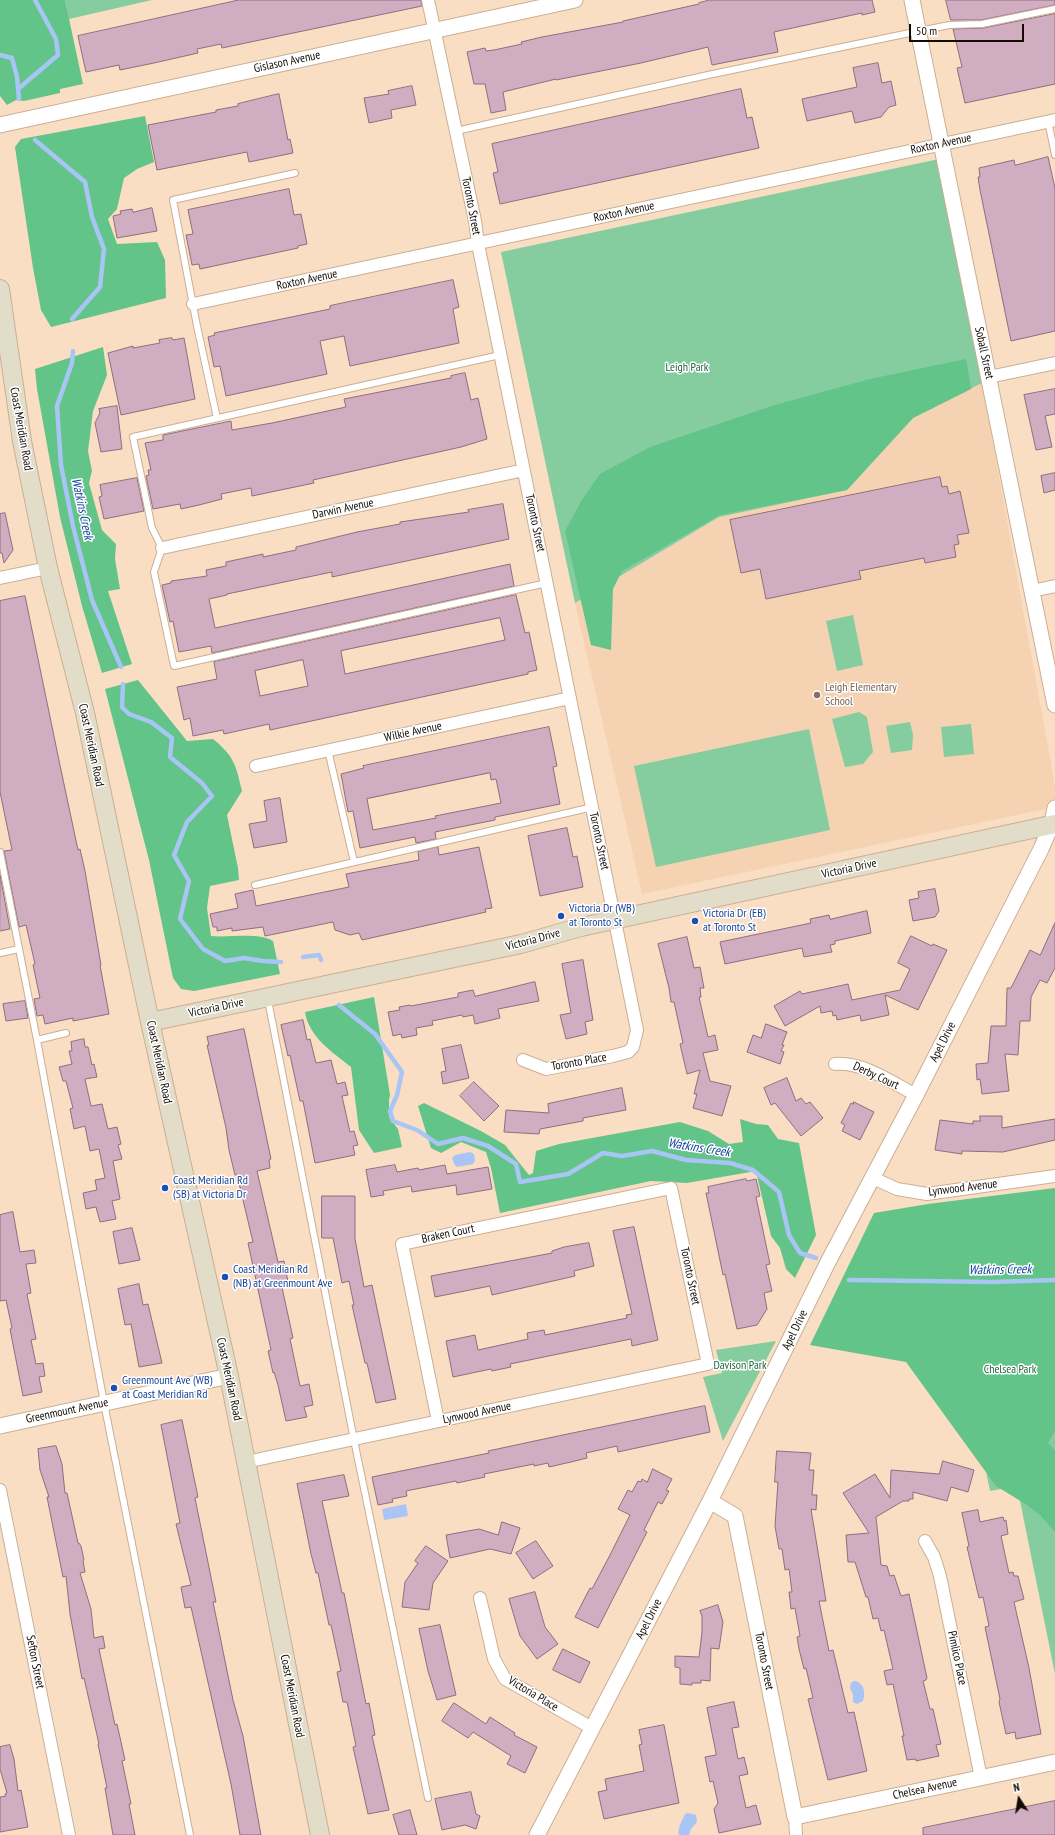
<!DOCTYPE html>
<style>
body{margin:0}
#map{position:relative;width:1055px;height:1835px;overflow:hidden;background:#fadec3;font-family:"PT Sans Narrow",sans-serif}
canvas{display:block}
.north{position:absolute;left:999px;top:1779px;width:40px;height:40px;-webkit-text-stroke:3px #fff;paint-order:stroke;rotate:348deg;font-size:11px;font-weight:700;line-height:16px;text-align:center;color:#140b03}
.north::after{content:'';display:block;margin:auto;width:14px;height:18px;background:#140b03;clip-path:polygon(50% 0,100% 100%,50% 72%,0 100%)}
.scale{position:absolute;left:909px;top:24px;width:115px;height:18px;box-sizing:border-box;border:2px solid #140b03;border-top:0;padding-left:5px;font-size:12px;line-height:14px;white-space:nowrap;color:#140b03;-webkit-text-stroke:3px #fff;paint-order:stroke}
</style>
<div id="map">
<canvas width="1055" height="1835"></canvas>
<div class="north">N</div>
<div class="scale">50 m</div>
</div>
<script>
const g = document.querySelector('canvas').getContext('2d');
g.lineJoin = 'round';
function fillPath(path, color) {
  g.fillStyle = color;
  g.fill(path, 'evenodd');
}
function strokePath(path, color, width, dash) {
  g.strokeStyle = color;
  g.lineWidth = width;
  g.lineCap = dash ? 'butt' : 'round';
  g.setLineDash(dash || []);
  g.stroke(path);
}
function write(font, color, halo, rows, align = 'center') {
  g.font = font + ' "PT Sans Narrow",sans-serif';
  g.lineWidth = 3;
  g.setLineDash([]);
  g.textBaseline = 'middle';
  g.strokeStyle = halo;
  g.fillStyle = color;
  for (const [text, x, y, turn = 0] of rows) {
    g.save();
    g.translate(x, y);
    g.rotate((+turn || 0) * Math.PI / 180);
    g.textAlign = isNaN(turn) ? turn : align;
    if (halo) g.strokeText(text, 0, 0);
    g.fillText(text, 0, 0);
    g.restore();
  }
}
fillPath(new Path2D(`
 M982,383L1055,786V807L642,894L575,603L719,517L847,490L913,418Z`), '#f4d2b2');
fillPath(new Path2D(`
 M65,0H152L69,19Z
 M939,159L982,383L913,418L847,490L719,517L575,603L501,252Z
 M853,615L863,665L837,671L826,621Z
 M859,712L867,717L873,752L863,764L845,767L832,719Z
 M910,722L913,735L912,750L891,753L886,726Z
 M971,724L974,754L944,757L941,727Z
 M809,729L830,830L656,867L634,766Z
 M1055,1315V1674L1017,1486L990,1491L959,1336Z
 M776,1341L723,1441L703,1377L722,1373L716,1350Z`), '#85cc9e');
fillPath(new Path2D(`
 M0,0H65L83,84L60,89V93L24,101L16,100L7,105L0,96Z
 M145,116L154,162L137,169L124,178L117,209L108,219L117,244L157,242L165,260L166,298L51,327L41,310L33,268L15,147L21,139Z
 M103,347L107,375L93,411L88,451L92,471L89,483L102,530L116,544L115,559L120,589L108,591L132,664L102,673L82,606L60,517L37,389L35,369Z
 M966,359L971,389L913,418L847,490L720,515L622,571L613,589L611,650L591,645L565,531L582,500L600,474L650,447L775,405L870,379Z
 M138,680L187,741L213,739C234,756 236,765 242,791L227,815L238,868L239,880L210,886L207,908L211,936C229,938 258,932 273,941L280,974L194,991L181,989L173,978L149,860L105,689Z
 M374,997L390,1095L389,1100V1117L398,1129L402,1147L374,1153L359,1130L351,1067C332,1052 309,1037 305,1012Z
 M424,1103L481,1131L505,1145L529,1175L533,1173L536,1151L559,1144L680,1122L708,1131L729,1144L743,1142L740,1119L756,1124L768,1125L778,1139L799,1143L816,1235L795,1278L786,1269L780,1248L771,1236L756,1171L687,1183L651,1181L500,1213L491,1168L486,1152L461,1142L441,1153L431,1148L418,1106Z
 M1055,1188V1431L1048,1443L1055,1450V1532L1040,1515L1027,1505L996,1486L906,1362L810,1345L874,1213L928,1204Z`), '#62c488');
fillPath(new Path2D(`
 M470,1152L474,1154L475,1161L473,1164L457,1167L454,1164L452,1158L455,1155Z
 M406,1504L408,1516L384,1520L382,1509Z
 M854,1681C864,1682 866,1693 863,1701L857,1704L853,1702V1695L850,1688L851,1683Z
 M688,1813L696,1815L697,1822L691,1829L689,1835H679C677,1828 682,1821 685,1814Z`), '#a9c5f6');
strokePath(new Path2D(`
 M0,55L12,58L17,77L19,99
 M18,89L58,55L56,39L35,0
 M35,140L85,182L92,217L104,249L100,287L72,319
 M73,351L72,363L57,406L61,465L73,526L92,600L121,667
 M123,684L122,707L129,714L151,722L172,738L170,757L202,783L212,796L187,822L174,855L189,881L180,919L203,949L225,961L244,958L263,961L281,962
 M303,957L319,955L321,960
 M339,1005L375,1034L402,1072L397,1095L390,1111L393,1121L417,1130L438,1144L463,1138L488,1146L516,1164L520,1182L568,1174L603,1153L622,1156L652,1151L686,1160L730,1163L753,1170L779,1192L789,1235L800,1253L816,1258
 M849,1280L992,1282L1055,1280`), '#a9c5f6', 4.5);
const building = new Path2D(`
 M239,0H421L422,6L222,48L221,44L197,49L198,53L154,63L120,70L119,65L86,72L78,36Z
 M710,0H872L875,12L862,15V13L774,32L778,52L712,65L708,47L641,63L556,80V79L503,92L506,110L491,113L485,84H474L467,52L485,48L486,51L494,50L522,44L521,42L542,37L623,22V21L699,4V3Z
 M946,0H1055V5L981,20H951Z
 M1055,14V84L965,103L957,68L962,67L953,29L983,28Z
 M878,63L882,83L891,81L896,105L889,107L881,117L855,123L852,111L807,121L802,99L857,87L853,68Z
 M412,86L416,105L391,110L392,118L369,123L364,98L389,94L388,91Z
 M741,89L747,118L752,117L759,148L500,204L493,173L498,172L492,144Z
 M279,94L288,140L290,139L293,153L249,162L247,152L157,170L148,125L216,112V110L238,106V104Z
 M1048,157L1055,188V331L1011,341L980,190L978,177H980L979,168L1014,160L1015,165Z
 M289,189L294,215L301,214L307,244L298,246V248L200,269L199,264L192,265L186,235L193,234L188,210Z
 M152,208L157,231L117,238L113,216L121,214L120,211L132,209L133,212Z
 M453,280L459,307L453,309L459,343L350,366L344,336L320,341L327,374L226,396L220,366L214,367L208,337L215,335L214,333L330,309V306Z
 M172,338L173,340L184,338L195,399L121,415L108,353L133,346V348L160,343L159,340Z
 M465,373L471,400L478,398L487,439L461,447L313,480L314,483L295,487L252,496L251,488L221,494L222,499L199,505L181,509L180,504L153,509L146,476L149,475L148,470H151L145,443L163,440V435L231,421L232,430L272,423L346,407L344,399L451,378V376Z
 M1055,389V414L1045,416L1052,447L1036,450L1024,395Z
 M117,406L122,449L101,452L95,423L100,413L99,409Z
 M1055,473V490L1044,493L1041,476Z
 M940,477L942,487L947,486L949,494L960,491L969,533L957,535L959,544L954,545L956,557L925,563L924,558L859,571L861,579L766,599L760,569L741,573L730,520Z
 M137,478L144,511L104,519L99,497L102,496L100,485Z
 M503,504L509,539L332,577V572L227,594V595L209,599L215,628L510,564L514,586L212,653L211,646L179,652L173,621L170,622L162,585L171,583V581L207,576L206,570L226,566V562L263,554V557L296,550V547L357,532L400,524V522L469,512L468,510Z
 M5,513L13,550L4,563L2,553H0V514Z
 M516,595L525,633L529,632L537,670L528,672V674L270,730L269,724L224,734L223,730L193,736L190,718L184,720L177,687L217,679L214,662ZM500,618L505,640L345,674L341,651ZM303,660L308,686L260,696L255,671Z
 M25,596L61,770L78,850L80,849L85,871L101,965H100L109,1014L73,1021V1018L45,1024L43,1015L37,1016L34,999L40,998L33,965L35,964L26,925L19,927L4,851L12,850L0,792V601Z
 M549,727L557,766L553,767L560,804L495,817V820L435,832L436,839L416,843L415,837L360,848L353,811L348,812L341,774L364,768L363,766ZM490,773L491,780L496,779L501,803L435,816L436,818L373,830L367,799Z
 M280,798L287,842L254,848L249,824L267,821L264,801Z
 M567,828L573,857L577,856L583,887L540,896L528,836Z
 M438,847L439,855L479,847L492,908L485,909L486,912L362,940L359,933L350,935L335,930L333,922L265,936L263,927L232,931V928L217,931V927H213L210,914L238,908L235,894L253,890L256,906L349,887L346,874L419,860L418,852Z
 M0,875L10,929L0,931Z
 M935,889L939,911L935,917L913,921L909,900L919,898L918,892Z
 M867,911L871,933L835,941V944L830,945L832,952L804,957L802,948L725,964L720,942L811,923L810,919L829,915L830,919Z
 M1055,923V968L1047,983L1040,980L1031,997L1030,1021H1020L1018,1055L1005,1054L1009,1091L982,1094L980,1079L977,1080L976,1064L988,1063L991,1026H1006L1007,988H1011L1030,950L1040,955Z
 M911,936L932,946L933,944L947,950L918,1010L885,995L889,1015L861,1021L860,1015L837,1020L836,1015L833,1016L832,1011L821,1013L820,1006L785,1026L774,1006L800,991L802,994L848,984L852,1000L900,990L910,969L898,963Z
 M687,937L694,968L700,967L704,988H700L701,997H699L708,1037L715,1035L718,1050L703,1053L710,1081L731,1086L722,1116L693,1108L697,1094H694L700,1070L687,1074L680,1044L683,1043L674,1002H671L669,988L658,944Z
 M583,960L593,1020L585,1022L587,1034L566,1039L560,1015L571,1013L562,964Z
 M535,982L539,1001L498,1009L500,1018L475,1024L473,1015L463,1017L462,1015L432,1021L433,1025L416,1028L417,1035L402,1038L401,1034L393,1036L388,1012L400,1010L399,1007L410,1005L411,1006L458,997V993L473,990L475,996Z
 M25,1001L28,1018L6,1021L3,1004Z
 M303,1020L307,1040L310,1039L316,1063L331,1060L337,1084L345,1082L348,1095L342,1096L350,1132L354,1131L358,1145L353,1146L355,1155L315,1163L303,1101H300L290,1055L288,1056L281,1025Z
 M766,1024L787,1032L782,1045H784L781,1051L784,1052L780,1064L747,1052L753,1035L761,1038Z
 M244,1029L271,1159L269,1160L270,1168L257,1171L278,1262L284,1261L288,1282L281,1283L293,1338L290,1339L300,1386L309,1384L313,1405L304,1407L307,1417L286,1421L278,1385L274,1372L273,1373L268,1351L271,1350L248,1243L253,1242L237,1175H235L229,1150L226,1128L207,1045H209L207,1037Z
 M84,1039L85,1047H88L92,1065L94,1064L97,1077L85,1079L91,1106L102,1104L108,1129L117,1127L121,1144L118,1145L122,1159L113,1161L120,1199L112,1201L116,1219L100,1222L96,1207L86,1209L83,1193L97,1190L95,1180L105,1178L99,1149L90,1151L85,1126L74,1129L70,1109L73,1108L66,1081H63L59,1067L72,1064L69,1051H72L71,1042Z
 M461,1045L469,1078L443,1084L441,1072L446,1071L442,1049Z
 M787,1078L796,1101L801,1098L806,1104L810,1102L823,1118L801,1136L775,1103L771,1105L764,1088Z
 M474,1082L499,1106L484,1121L460,1096Z
 M622,1088L626,1110L583,1118V1121L540,1129L539,1134L504,1132L506,1110L549,1113L548,1104Z
 M854,1102L874,1112L860,1140L842,1131L845,1125L841,1123L851,1103L853,1104Z
 M980,1116H1002V1128L1055,1119V1140L1003,1152L962,1151V1154L935,1150L940,1120L973,1124V1121H980Z
 M395,1165L397,1172L418,1168L419,1170L445,1165L447,1174L488,1167L492,1189L457,1195L456,1185L412,1192L411,1186L383,1191L384,1195L371,1197L366,1170Z
 M746,1179L747,1181L756,1179L760,1196L756,1197L770,1264L766,1265L772,1291L764,1293L767,1309L757,1325L737,1329L725,1274L723,1275L706,1193H709L708,1187Z
 M322,1196H355V1239L364,1287L372,1285L396,1399L376,1403L367,1363H365L352,1305H354L349,1281L342,1283L333,1238H322Z
 M13,1212L20,1252L34,1250L36,1263L26,1264L31,1293L27,1294L36,1339L31,1340L36,1364L43,1363L45,1376L39,1377L42,1392L23,1396L10,1329L12,1328L6,1300L0,1301V1215Z
 M634,1227L658,1340L632,1346L631,1339L510,1364L511,1367L492,1371L491,1369L453,1377L446,1341L475,1335L478,1350L528,1339L527,1333L544,1330L545,1335L627,1318L626,1315L632,1314L613,1231Z
 M132,1228L140,1260L119,1264L113,1232Z
 M589,1243L594,1266L574,1271L575,1276L492,1295L490,1286L435,1297L431,1276L552,1253V1251L564,1247Z
 M139,1284L143,1305L148,1304L162,1363L139,1367L131,1324L125,1325L118,1289Z
 M705,1406L710,1432L618,1452L617,1446L586,1453L587,1458L571,1462L549,1467L548,1463L534,1466V1464L484,1474L485,1477L457,1483L456,1481L406,1491L407,1496L392,1499L393,1502L378,1505L372,1477L489,1453L488,1451L558,1436Z
 M182,1420L198,1497L195,1498L216,1602H213L233,1700L243,1736L261,1835H240L231,1784L191,1607L185,1608L181,1587L191,1585L176,1524L180,1523L161,1425Z
 M56,1446L62,1464L65,1493H67L78,1543H79L81,1546L84,1560L83,1561L85,1572L80,1573L91,1609L94,1638L103,1636L105,1648L99,1649L115,1725L117,1724L125,1760L122,1761L131,1804H129L135,1835H113L105,1788H107L98,1744H99L84,1678L82,1679L70,1614L66,1576L63,1577L47,1497H49L40,1470L38,1449Z
 M777,1451L811,1453L809,1470H814L812,1495H817L816,1510L811,1509L826,1601H819L829,1651L833,1650L848,1713L854,1712L867,1771L828,1780L808,1699L813,1698L806,1668L804,1669L799,1649L797,1637L800,1636L795,1608L791,1609L789,1592H792L789,1569L785,1570L782,1549H779L775,1526L778,1482H775Z
 M943,1461L974,1470L968,1492L951,1487L947,1501L913,1492V1499H909V1501H903L876,1517L881,1565L887,1566L890,1576L894,1575L901,1596L909,1594L927,1678L926,1680L923,1681L930,1709H933L941,1744L936,1745L939,1756L916,1761V1759L907,1760L902,1736H904L893,1684L887,1685L884,1671L893,1669L884,1630L881,1631L878,1618L873,1619L868,1597H866L855,1562H848L846,1535L869,1533L843,1493L875,1474L890,1498L891,1470L939,1474Z
 M653,1469L672,1479L666,1490L669,1491L662,1504L658,1502L644,1530L647,1532L598,1628L575,1617L590,1588L592,1589L610,1555L630,1515L618,1509L628,1490L632,1492L638,1481L641,1482L642,1479L647,1482Z
 M344,1475L349,1496L322,1501L342,1593H344L366,1704L369,1703L375,1735L372,1736L389,1810L368,1814L353,1747L356,1746L347,1702H343L337,1672L341,1671L331,1625H329L318,1573H316L311,1554L297,1484Z
 M978,1510L980,1522L1003,1517L1004,1521L1006,1520L1008,1534L1001,1536L1009,1573L1013,1572L1014,1576H1018L1024,1599L1014,1602L1029,1668L1041,1734L1016,1739L1015,1732L1006,1734L999,1702L1000,1699L985,1627L989,1626L983,1597L979,1598L967,1547L969,1546L962,1513Z
 M502,1522L520,1528L511,1554L490,1549L450,1558L446,1535L479,1529L498,1535Z
 M536,1541L553,1566L533,1579L516,1553Z
 M426,1546L448,1561L433,1583L429,1610L402,1607L405,1582L418,1563L415,1561Z
 M535,1592L545,1627L558,1644L537,1659L520,1636L509,1599Z
 M718,1605L723,1622L719,1649L711,1648L710,1681L701,1680V1683H692V1685L680,1684V1668L675,1667V1656L699,1657L702,1632V1616L700,1611Z
 M440,1625L456,1695L437,1700L428,1671L419,1629Z
 M563,1649L590,1662L580,1683L553,1670Z
 M734,1702L739,1727L732,1728L738,1759L744,1757L748,1774L739,1776L746,1808L756,1805L761,1824L719,1833L714,1809L718,1803L713,1781L710,1782L705,1757L716,1755V1753L707,1708Z
 M454,1703L486,1724L490,1717L515,1733L514,1735L537,1747L525,1773L507,1764L511,1756L473,1732L468,1738L442,1721Z
 M664,1725L679,1803L604,1819L598,1792L607,1790L605,1779L644,1771L639,1745L642,1744L639,1730Z
 M10,1745L14,1759L18,1791L21,1790L28,1827L0,1832V1797L6,1796L5,1794L7,1793L0,1769V1747Z
 M471,1792L476,1814L480,1816L476,1829L465,1825L442,1830L435,1799Z
 M1055,1801V1835H923V1828Z
 M410,1810L417,1835H399L393,1815Z`);
fillPath(building, '#d0adc0');
strokePath(building, '#8e6e7f', 1);
const service = new Path2D(`
 M1048,121L1055,155
 M456,131L708,75L900,35L949,25L982,24L1055,9
 M500,355L133,437L152,528L162,548L154,572L174,666L547,583
 M217,418L197,326L173,200L295,173
 M328,750L354,862
 M0,852L37,1040
 M255,885L593,807
 M0,953L19,949
 M268,1000L354,1440L428,1798
 M66,1033L37,1040L104,1403L190,1835`);
const minor = new Path2D(`
 M428,0L475,221L478,244L637,1030L633,1047L628,1052L613,1056L546,1069L523,1060
 M193,304C481,244 768,181 1055,120
 M989,377L1055,363
 M162,548L524,470
 M0,578L48,568
 M1032,591L1055,586
 M256,766L570,698
 M835,1064C864,1062 891,1082 916,1095
 M873,1178L897,1189L927,1194L1055,1176
 M246,1462L708,1364L671,1188L402,1244L438,1421
 M0,1490L69,1835
 M925,1541L934,1557L940,1576L981,1778
 M480,1598L494,1659L505,1679L592,1728
 M795,1817L796,1835`);
const tertiary = new Path2D(`
 M912,0L1055,705
 M0,125L575,0
 M0,1426L229,1376
 M710,1501L735,1516L795,1817L1055,1762
 M537,1835L710,1501L828,1262L916,1095L1041,849L1052,824L1055,808`);
const secondary = new Path2D(`
 M0,289L22,441L48,568L85,713L150,1022L229,1376L320,1835
 M150,1022L521,944L581,927L1055,824`);
strokePath(service, '#caaf95', 8);
strokePath(minor, '#caaf95', 14);
strokePath(tertiary, '#caaf95', 17);
strokePath(secondary, '#caaf95', 20);
strokePath(service, '#fff', 6);
strokePath(minor, '#fff', 12);
strokePath(tertiary, '#fff', 15);
strokePath(secondary, '#e2ddc8', 18);
for (const [x, y, r, color] of [
 [817,695,4,"#8d6e63"],
 [561,916,4,"#1a4fb4"],
 [695,921,4,"#1a4fb4"],
 [165,1188,4,"#1a4fb4"],
 [225,1277,4,"#1a4fb4"],
 [114,1388,4,"#1a4fb4"]
]) {
  const dot = new Path2D();
  dot.arc(x, y, r, 0, 2 * Math.PI);
  g.fillStyle = color;
  g.fill(dot);
  strokePath(dot, '#fff', 1.5);
}
write('12px', '#140b03', '#fff', [
 ["Gislason Avenue",287,62,-12],
 ["Roxton Avenue",941,144,-12],
 ["Toronto Street",471,206,79],
 ["Roxton Avenue",624,212,-12],
 ["Roxton Avenue",307,280,-12],
 ["Soball Street",984,353,78],
 ["Coast Meridian Road",21,429,80],
 ["Darwin Avenue",343,509,-12],
 ["Toronto Street",535,523,78],
 ["Wilkie Avenue",413,732,-12],
 ["Coast Meridian Road",91,745,78],
 ["Toronto Street",599,841,78],
 ["Victoria Drive",849,869,-12],
 ["Victoria Drive",533,940,-15],
 ["Victoria Drive",216,1008,-12],
 ["Apel Drive",943,1042,-63],
 ["Coast Meridian Road",159,1062,78],
 ["Toronto Place",579,1062,-10],
 ["Derby Court",876,1076,25],
 ["Lynwood Avenue",963,1188,-7],
 ["Braken Court",448,1234,-12],
 ["Toronto Street",690,1276,78],
 ["Apel Drive",795,1330,-64],
 ["Coast Meridian Road",229,1379,78],
 ["Greenmount Avenue",67,1411,-12],
 ["Lynwood Avenue",477,1413,-12],
 ["Apel Drive",649,1619,-63],
 ["Pimlico Place",957,1658,78],
 ["Toronto Street",764,1661,79],
 ["Sefton Street",35,1662,79],
 ["Victoria Place",533,1694,31],
 ["Coast Meridian Road",292,1696,79],
 ["Chelsea Avenue",925,1789,-12]
]);
write('12px', '#1f653e', '#fff', [
 ["Leigh Park",687,368],
 ["Davison Park",740,1366],
 ["Chelsea Park",1010,1370]
]);
write('12px', '#785e54', '#fff', [
 ["Leigh Elementary",825,688],
 ["School",825,702]
], 'left');
write('12px', '#164399', '#fff', [
 ["Victoria Dr (WB)",569,909],
 ["at Toronto St",569,923],
 ["Victoria Dr (EB)",703,914],
 ["at Toronto St",703,928],
 ["Coast Meridian Rd",173,1181],
 ["(SB) at Victoria Dr",173,1195],
 ["Coast Meridian Rd",233,1270],
 ["(NB) at Greenmount Ave",233,1284],
 ["Greenmount Ave (WB)",122,1381],
 ["at Coast Meridian Rd",122,1395]
], 'left');
write('italic 13px', '#1444a0', '#fff', [
 ["Watkins Creek",82,509,78],
 ["Watkins Creek",699,1148,9],
 ["Watkins Creek",1000,1270,-1]
]);
</script>
